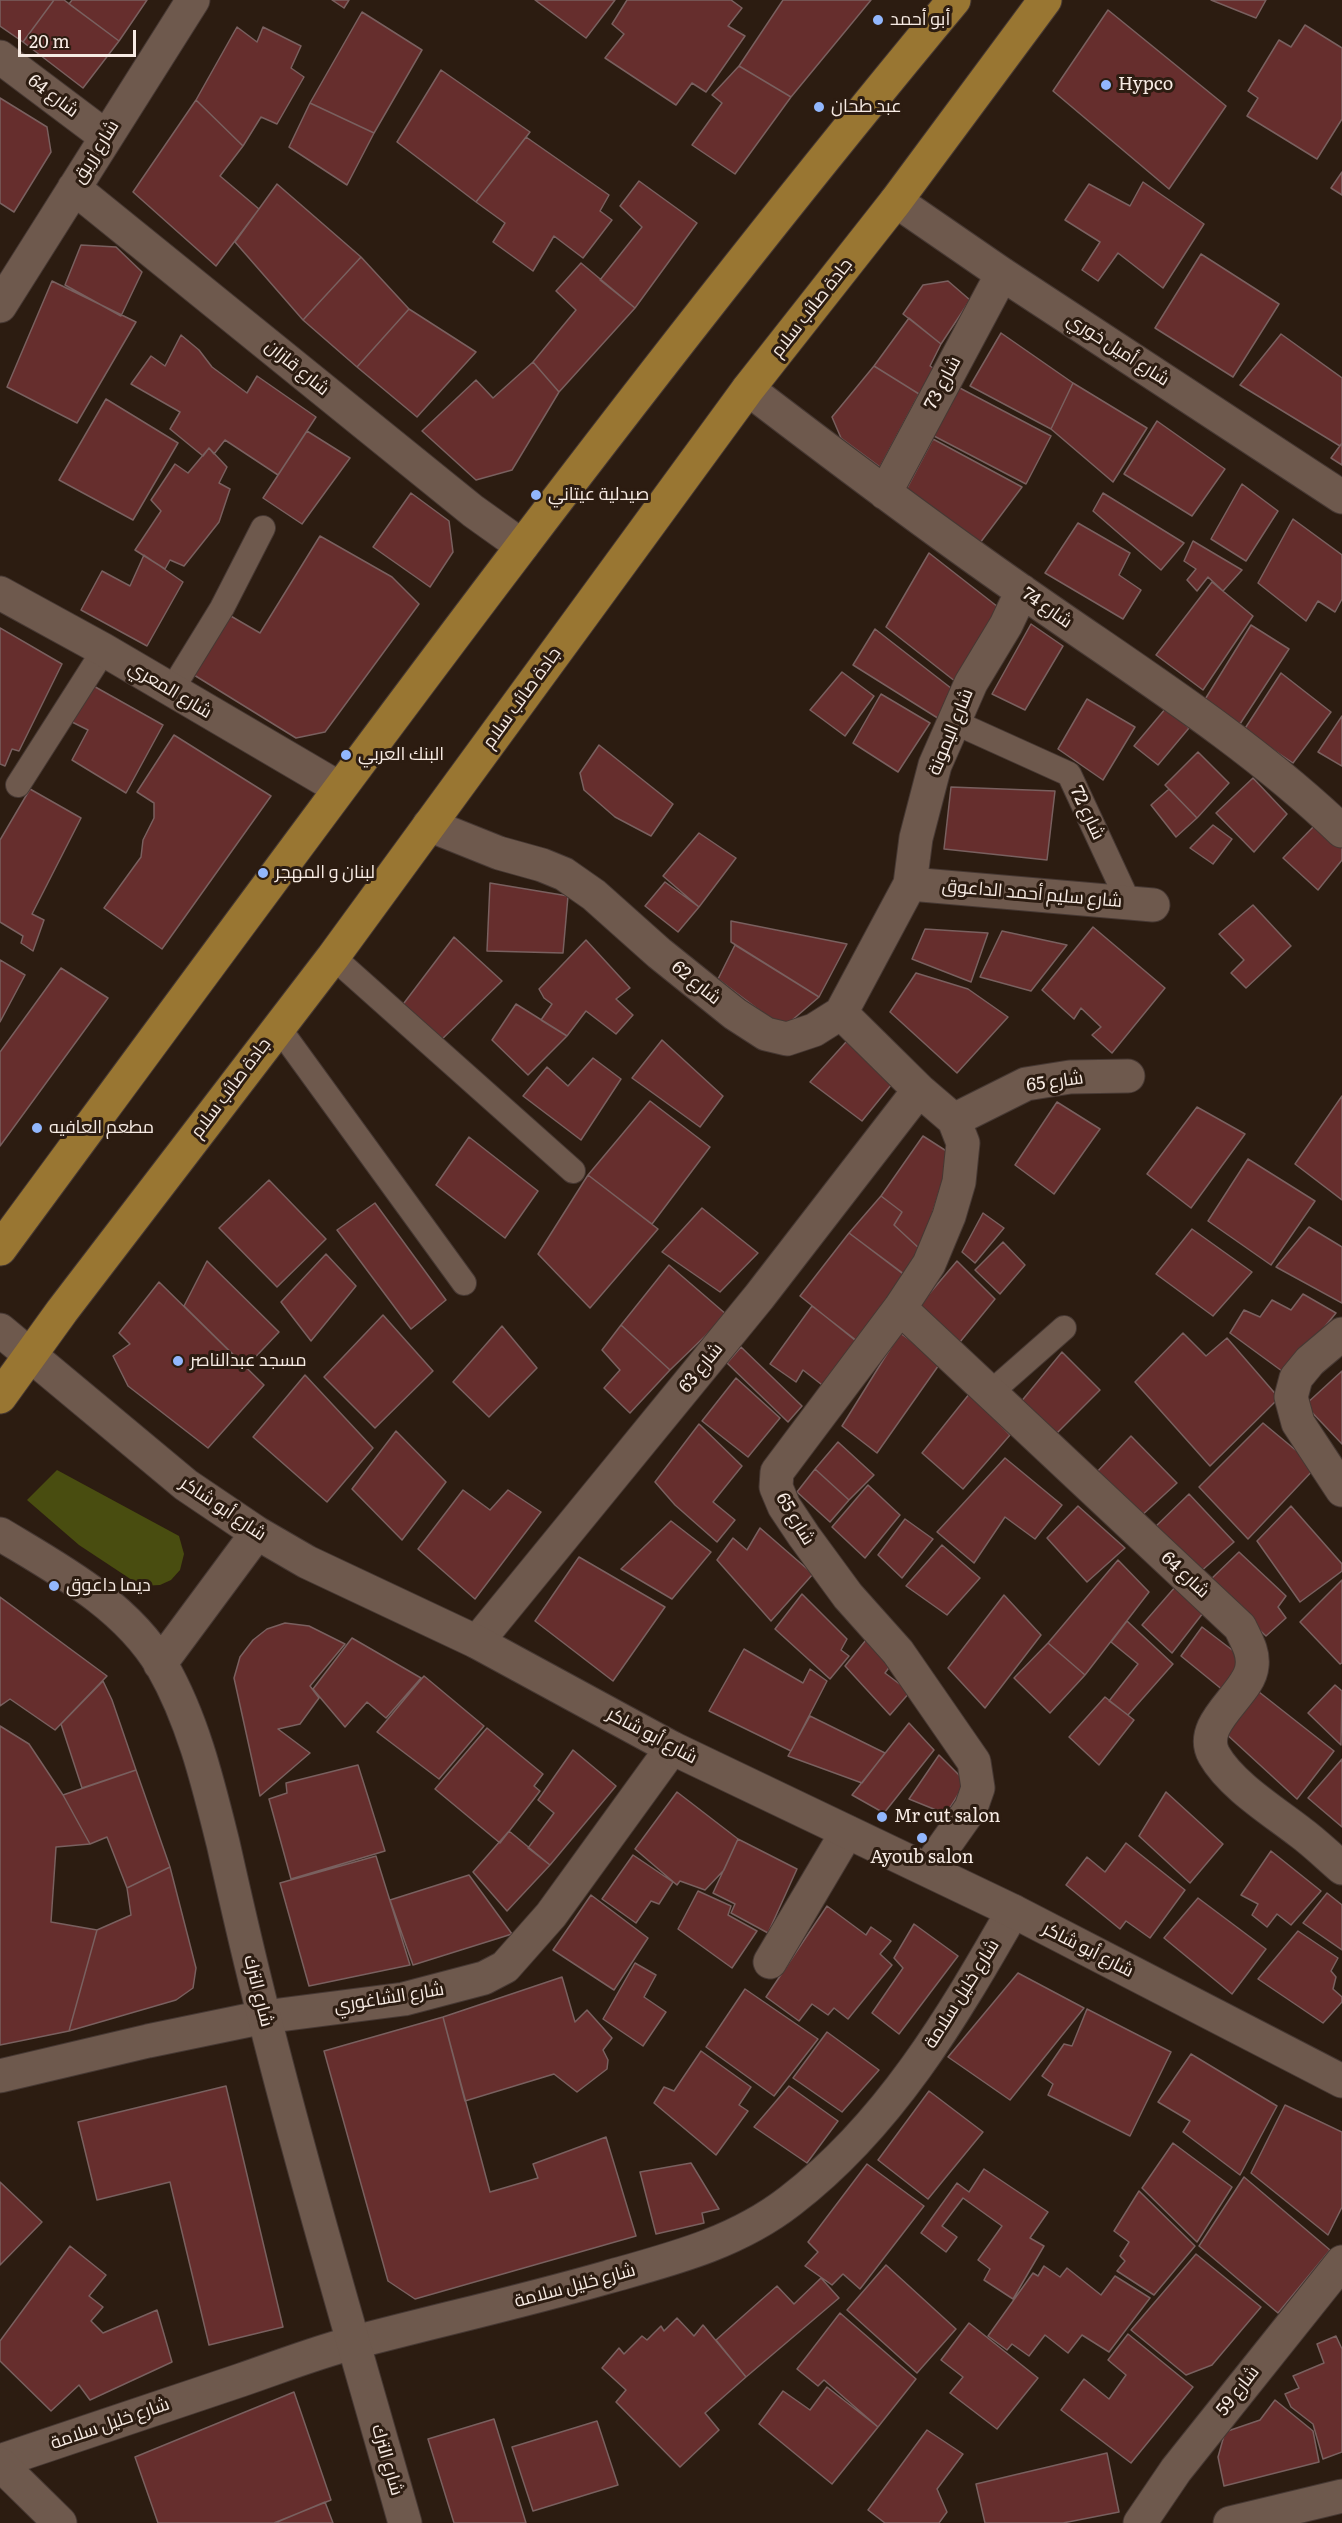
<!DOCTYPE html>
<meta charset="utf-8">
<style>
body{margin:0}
#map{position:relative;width:1342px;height:2523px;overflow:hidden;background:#2c1c11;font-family:Literata,serif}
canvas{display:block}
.scale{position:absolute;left:18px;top:30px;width:118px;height:27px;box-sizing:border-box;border:3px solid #f7ebe4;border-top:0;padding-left:8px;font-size:18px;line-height:21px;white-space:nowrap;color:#f7ebe4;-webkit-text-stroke:4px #2c1c11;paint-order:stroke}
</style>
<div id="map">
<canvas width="1342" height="2523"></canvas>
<div class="scale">20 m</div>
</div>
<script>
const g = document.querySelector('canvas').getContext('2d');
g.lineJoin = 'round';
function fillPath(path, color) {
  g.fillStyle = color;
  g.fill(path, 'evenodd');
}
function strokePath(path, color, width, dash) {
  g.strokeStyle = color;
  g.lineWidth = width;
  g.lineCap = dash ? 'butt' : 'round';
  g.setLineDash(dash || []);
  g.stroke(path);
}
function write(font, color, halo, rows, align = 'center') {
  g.font = font + ' Literata,Cairo,serif';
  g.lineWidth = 6;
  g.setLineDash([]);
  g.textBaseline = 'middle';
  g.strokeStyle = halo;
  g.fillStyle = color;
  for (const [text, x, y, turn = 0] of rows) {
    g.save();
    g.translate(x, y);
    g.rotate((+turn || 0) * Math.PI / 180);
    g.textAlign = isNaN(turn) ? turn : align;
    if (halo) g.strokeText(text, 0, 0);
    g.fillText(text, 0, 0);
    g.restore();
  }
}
fillPath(new Path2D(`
 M57,1470L179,1536L184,1554L180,1570L171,1580L160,1585L141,1586L79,1545L27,1500Z`), '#494d10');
const building = new Path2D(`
 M0,0H54L23,42L0,26Z
 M54,0H64L119,41L83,88L23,42Z
 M72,0H147L119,41L69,4Z
 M332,0H349L344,8Z
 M535,0H615L586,38Z
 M627,0H731L742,8L728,26L745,36L706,92L692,83L676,105L605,58L624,34L612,24Z
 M783,0H871L791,97L739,66Z
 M1211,0H1266L1256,18Z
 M1108,10L1226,106L1169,189L1053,91Z
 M362,12L422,50L374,133L310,103Z
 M1305,25L1342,48V119L1317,159L1247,116L1258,98L1248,91L1279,40L1291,47Z
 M237,27L257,42L263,27L301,46L291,68L304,77L277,124L261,117L243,146L196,100Z
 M739,66L791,97L735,174L692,145L722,103L712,95Z
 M441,70L530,132L476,202L397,142Z
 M0,98L47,127L51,152L14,212L0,203Z
 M196,100L243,146L220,176L259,209L216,266L133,192Z
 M310,103L374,133L347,185L289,147Z
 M526,137L609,195L600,211L612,220L583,258L554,236L533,271L493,242L505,223L476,202Z
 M1342,172V195L1331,188Z
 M639,181L697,223L635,308L600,280L642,227L620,206Z
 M1143,182L1204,224L1163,288L1118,253L1098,281L1082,270L1100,242L1065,220L1089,184L1130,206Z
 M277,184L361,257L303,320L235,242Z
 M81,245L116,247L142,272L121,316L65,285Z
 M1201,254L1279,304L1233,377L1155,328Z
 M361,257L409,309L357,367L303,320Z
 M581,263L635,308L559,392L533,362L576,310L556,291Z
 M52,281L136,322L77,423L7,387Z
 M948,281L970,300L941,344L903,314L923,285Z
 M409,309L476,352L417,417L357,367Z
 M909,318L941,344L930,366L936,370L919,394L874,366Z
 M1001,333L1073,383L1051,429L970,386Z
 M1281,334L1342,378V443L1340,446L1240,385Z
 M181,335L199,350L212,367L247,393L257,376L316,417L278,475L225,440L214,454L209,448L203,456L170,429L180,412L131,384L151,356L165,366Z
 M533,362L559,392L512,470L476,480L422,431L476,380L493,398Z
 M874,366L919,394L880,467L841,438L832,417Z
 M1073,383L1147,428L1113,482L1051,429Z
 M956,386L1051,436L1026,484L934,436Z
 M106,399L178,443L133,520L59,480Z
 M1157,421L1225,469L1192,516L1124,474Z
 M307,431L350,458L302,524L263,498Z
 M933,439L1022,487L977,547L905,492Z
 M1342,443V465L1331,458Z
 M209,448L227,467L219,483L230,489L219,522L184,566L170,560L165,569L135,550L161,511L151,500L175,464L188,473Z
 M1242,484L1278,511L1246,561L1211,539Z
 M411,493L449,521L453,552L430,587L373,547Z
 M1103,493L1184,543L1161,570L1093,511Z
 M1293,519L1342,555V599L1335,612L1318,601L1306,621L1258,583Z
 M1078,523L1130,553L1119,575L1141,590L1123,619L1045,573Z
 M320,536L392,577L419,604L325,732L296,738L194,675L229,615L260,633Z
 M1193,541L1242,570L1223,591L1208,577L1197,591L1187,580L1196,569L1184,561Z
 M929,553L998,607L956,682L886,627Z
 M144,555L183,582L147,646L81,610L102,571L130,586Z
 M1212,582L1253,616L1203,690L1156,655Z
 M1031,624L1063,646L1025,710L992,694Z
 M1251,625L1289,649L1240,724L1204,701Z
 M0,628L62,664L19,751L12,749L5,766L0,764Z
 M875,629L956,692L944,722L853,665Z
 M842,672L874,696L845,736L810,710Z
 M1281,673L1331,712L1293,763L1244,730Z
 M90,684L163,725L126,793L72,760L88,730L68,720Z
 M881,694L930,723L898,772L853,743Z
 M1087,699L1135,727L1103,780L1058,749Z
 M1166,708L1189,728L1158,765L1134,746Z
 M1342,716V766L1318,752Z
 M174,735L271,796L162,949L104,908L141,857L143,840L154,818V803L137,792Z
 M599,745L673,804L651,836L615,817L584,790L580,773Z
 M1198,752L1229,783L1197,818L1165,785Z
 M1253,778L1287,814L1254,852L1216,813Z
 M951,787L1055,791L1047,860L944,849Z
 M30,789L81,818L32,914L44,920L33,951L21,943L23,936L0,922V840Z
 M1169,789L1197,818L1176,837L1151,805Z
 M1316,824L1342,848V860L1318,890L1283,858Z
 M1213,825L1232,839L1213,864L1190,848Z
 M699,833L736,858L699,907L663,876Z
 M665,882L699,907L678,932L645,906Z
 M490,883L568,896L563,953L487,951Z
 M1253,905L1291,946L1246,988L1231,973L1244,960L1219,934Z
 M731,921L847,944L819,997L731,942Z
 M1093,927L1165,988L1112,1053L1092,1035L1101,1027L1081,1008L1074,1019L1042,990Z
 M925,929L988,933L971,982L912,959Z
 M1002,931L1067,945L1031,991L980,977Z
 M454,937L502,981L438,1043L401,1007Z
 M586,940L630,988L616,999L633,1015L616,1034L586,1011L567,1036L541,1020L552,1004L544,998L539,989Z
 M735,945L819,997L783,1028L718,979Z
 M0,960L25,975L0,1022Z
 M61,968L108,998L0,1146V1052Z
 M916,973L968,989L1008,1017L957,1073L890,1012Z
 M516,1004L567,1036L528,1075L492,1040Z
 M662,1040L723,1096L700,1127L632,1078Z
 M846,1042L896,1079L862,1121L810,1082Z
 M593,1058L621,1079L581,1140L523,1096L547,1067L568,1086Z
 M1342,1096V1200L1295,1164Z
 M650,1101L710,1147L652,1224L588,1175Z
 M1057,1102L1100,1129L1054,1194L1015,1165Z
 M1197,1107L1245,1134L1191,1208L1147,1174Z
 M923,1136L951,1154L921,1250L894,1225L902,1212L881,1196Z
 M469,1137L538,1191L505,1238L436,1185Z
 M1248,1159L1315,1201L1271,1265L1208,1221Z
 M588,1175L658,1229L590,1308L538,1254Z
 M269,1180L326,1239L277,1287L219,1228Z
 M881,1196L902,1212L894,1225L921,1250L904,1274L849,1233Z
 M375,1203L446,1300L411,1329L337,1230Z
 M702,1208L758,1253L720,1292L662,1252Z
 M983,1213L1004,1228L975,1263L962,1252Z
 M1309,1227L1342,1247V1303L1276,1267Z
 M1192,1229L1252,1272L1213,1316L1156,1274Z
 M849,1233L907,1277L856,1341L800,1296Z
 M1003,1242L1025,1265L1000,1294L975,1270Z
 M326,1254L356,1286L311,1341L281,1302Z
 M207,1261L279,1332L246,1367L184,1306Z
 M957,1261L995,1299L960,1342L919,1306Z
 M669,1265L727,1315L670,1370L621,1325Z
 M159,1282L264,1385L208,1448L128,1386L113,1356L130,1344L119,1333Z
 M1303,1294L1336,1313L1286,1374L1230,1333L1244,1310L1260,1317L1272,1300L1291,1310Z
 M812,1306L861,1344L826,1388L803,1370L796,1382L770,1364Z
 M383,1315L433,1371L375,1428L324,1377Z
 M621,1325L670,1370L630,1413L604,1388L620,1370L602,1350Z
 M502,1326L537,1368L489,1417L453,1382Z
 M900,1333L941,1362L877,1453L842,1426Z
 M1183,1333L1206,1356L1227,1338L1279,1398L1210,1466L1135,1382Z
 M741,1347L802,1406L788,1422L727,1363Z
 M1062,1352L1100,1390L1056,1434L1020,1403Z
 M1342,1371V1444L1305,1405Z
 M305,1375L373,1448L327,1502L253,1437Z
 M736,1378L780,1418L748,1457L702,1421Z
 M970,1393L1010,1435L963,1489L922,1453Z
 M1263,1423L1316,1467L1248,1539L1199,1487Z
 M699,1424L742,1466L713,1502L735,1520L717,1542L675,1505L655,1482Z
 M396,1431L446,1482L402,1540L352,1489Z
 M1131,1436L1177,1483L1140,1517L1095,1474Z
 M838,1442L874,1475L849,1500L815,1469Z
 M1005,1458L1062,1505L1035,1539L1005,1517L974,1563L937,1532Z
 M815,1469L849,1500L830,1522L797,1492Z
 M868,1485L900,1515L865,1558L832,1527Z
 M463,1490L490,1510L508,1490L541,1512L475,1599L418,1549Z
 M1189,1494L1234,1542L1199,1573L1152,1530Z
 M1078,1506L1125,1548L1087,1582L1047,1538Z
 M1291,1506L1342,1564V1571L1300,1602L1257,1541Z
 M905,1519L933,1539L902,1578L878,1555Z
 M671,1521L711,1552L672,1599L621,1569Z
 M760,1528L813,1574L771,1621L717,1560L733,1538L747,1550Z
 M942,1545L980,1578L947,1615L906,1586Z
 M1239,1552L1286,1596L1278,1607L1286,1618L1266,1636L1208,1582Z
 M579,1557L665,1607L613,1681L535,1621Z
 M1118,1560L1149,1592L1085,1675L1048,1643Z
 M1342,1580V1663L1340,1664L1300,1622Z
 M1176,1586L1203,1613L1172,1653L1142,1625Z
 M802,1594L847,1639L841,1650L849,1656L830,1679L775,1629Z
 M1004,1595L1041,1635L985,1708L948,1668Z
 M0,1597L107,1676L55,1730L10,1699L0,1706Z
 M1127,1621L1173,1664L1128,1715L1109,1701L1138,1664L1111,1642Z
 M285,1623L309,1626L345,1644L310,1686L319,1698L300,1724L278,1729L310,1753L260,1796L234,1678L240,1657L253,1640L267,1629Z
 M1202,1627L1244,1659L1224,1691L1181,1656Z
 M870,1635L896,1658L885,1673L910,1692L890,1715L845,1666Z
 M352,1638L421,1678L386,1718L367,1702L345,1727L313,1689Z
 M1048,1643L1085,1675L1050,1713L1014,1678Z
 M744,1649L803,1683L810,1669L827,1681L791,1751L709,1711Z
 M424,1676L484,1726L439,1779L377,1732Z
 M103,1681L112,1700L136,1770L82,1788L61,1724Z
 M1335,1685L1342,1691L1341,1745L1308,1713Z
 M1259,1692L1334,1751L1297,1799L1223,1731Z
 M1105,1697L1134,1720L1099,1765L1069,1737Z
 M810,1716L885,1753L862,1783L788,1756Z
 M909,1723L934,1750L884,1813L852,1795Z
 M0,1726L29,1744L63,1795L90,1844L56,1847L51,1922L97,1930L69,2031L0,2045Z
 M487,1728L543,1774L534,1786L540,1791L500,1843L435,1789Z
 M573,1750L616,1786L550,1865L528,1848L554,1813L538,1800Z
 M939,1755L966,1782L946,1814L909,1799Z
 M1342,1759V1827L1308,1798Z
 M358,1765L385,1851L291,1879L269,1799L287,1793L286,1783Z
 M136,1770L170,1867L127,1888L107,1837L90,1844L63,1795Z
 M677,1792L738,1839L724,1870L705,1890L680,1881L677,1885L635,1849Z
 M1166,1792L1223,1844L1190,1883L1139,1836Z
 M509,1831L550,1865L507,1911L473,1872Z
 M738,1839L797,1869L768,1933L731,1913L735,1904L713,1893Z
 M1126,1843L1185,1890L1150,1938L1126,1921L1120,1929L1066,1885L1087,1857L1105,1872Z
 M1271,1851L1321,1891L1291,1925L1277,1914L1267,1927L1252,1915L1258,1904L1241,1895Z
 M633,1855L673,1882L659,1904L651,1901L636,1923L602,1899Z
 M376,1856L410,1965L309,1986L280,1883Z
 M170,1867L196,1968L193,1988L176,2000L69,2031L97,1930L131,1915L127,1888Z
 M469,1875L512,1934L413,1965L390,1900Z
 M698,1891L731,1906L728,1915L757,1931L732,1968L678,1929Z
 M1327,1893L1342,1905V1950L1303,1923Z
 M591,1895L648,1938L614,1990L553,1950Z
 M1198,1898L1266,1949L1232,1994L1164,1938Z
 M827,1906L866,1935L871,1927L891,1941L880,1954L892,1965L848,2019L834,2008L828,2015L812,2004L799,2021L766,1997Z
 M914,1924L958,1956L899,2034L872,2013L903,1968L894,1958Z
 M1298,1931L1338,1958L1331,1971L1336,1977L1333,1989L1342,1997V2002L1323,2023L1258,1979Z
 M635,1963L656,1975L644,1997L666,2012L643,2046L603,2019Z
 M1018,1973L1084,2008L1010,2100L948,2057Z
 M562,1977L575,2022L587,2010L612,2038L603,2050L608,2060L607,2069L577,2092L554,2074L465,2101L443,2017Z
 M745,1989L818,2039L774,2096L706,2047Z
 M1087,2009L1171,2052L1130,2136L1048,2095L1053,2084L1042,2076L1064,2044L1072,2046Z
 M443,2017L490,2192L538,2178L533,2164L606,2137L636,2236L415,2299L388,2281L324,2051Z
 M827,2032L879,2070L842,2112L793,2078Z
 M701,2051L751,2087L739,2105L748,2111L716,2155L654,2103L664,2087L674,2091Z
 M1191,2054L1277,2106L1240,2175L1183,2132L1190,2121L1158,2102Z
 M226,2086L283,2327L209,2345L170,2182L97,2200L78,2122Z
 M789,2086L838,2121L807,2163L754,2127Z
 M929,2091L983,2132L928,2199L878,2160Z
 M1285,2105L1342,2132V2207L1328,2235L1251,2173Z
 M1173,2143L1232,2187L1197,2242L1142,2188Z
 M691,2163L719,2209L702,2213L704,2223L656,2234L640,2172Z
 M867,2164L924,2206L860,2289L843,2274L832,2285L805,2266L818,2252L808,2242Z
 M984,2169L1048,2212L1030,2238L1044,2246L1013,2299L984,2280L990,2269L978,2260L1002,2226L963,2198L942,2226L957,2237L946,2252L921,2233L957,2183L969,2192Z
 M1244,2177L1330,2250L1278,2313L1199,2246Z
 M0,2182L42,2222L0,2265Z
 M1139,2191L1195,2246L1154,2295L1117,2271L1125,2261L1120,2256L1129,2242L1114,2231Z
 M70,2246L106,2275L89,2296L103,2307L91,2321L103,2333L157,2310L172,2362L90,2400L79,2385L51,2411L0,2361V2341Z
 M1196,2254L1261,2307L1212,2365L1186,2375L1131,2330Z
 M886,2265L956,2329L917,2373L847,2310Z
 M1044,2266L1060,2277L1067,2268L1101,2295L1115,2276L1150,2298L1109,2352L1082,2335L1068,2353L1045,2335L1029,2356L1012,2344L1007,2350L988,2336L1033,2273L1038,2276Z
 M821,2278L839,2298L746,2377L716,2340L777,2286L794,2304Z
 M840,2313L916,2379L878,2427L824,2380L818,2386L797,2369Z
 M677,2318L694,2336L703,2325L746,2377L705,2413L719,2430L680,2467L616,2402L626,2390L602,2368L619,2348L624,2354L642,2336L647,2340L661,2326L664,2331Z
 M969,2323L1038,2378L997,2429L950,2393L963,2377L941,2360Z
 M1128,2334L1193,2387L1131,2463L1061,2410L1084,2379L1109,2399L1126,2375L1108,2360Z
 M1336,2336L1342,2349V2452L1323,2459L1313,2424L1291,2407L1285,2394L1299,2388L1293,2376L1324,2363L1317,2344Z
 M827,2387L878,2427L832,2484L759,2424L783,2391L810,2410Z
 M294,2392L331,2500L274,2523H158L135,2457Z
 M1275,2400L1313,2431L1319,2462L1224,2486L1218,2457L1225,2432L1260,2420Z
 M494,2419L526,2523H454L428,2439Z
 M597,2421L618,2485L533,2511L512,2447Z
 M927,2430L963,2454L937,2489L947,2512L939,2523H885L868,2510Z
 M1107,2453L1119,2512L1063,2523H985L976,2484Z
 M325,2502L333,2523H275Z`);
fillPath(building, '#662e2d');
strokePath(building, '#79605f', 1.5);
const pedestrian = new Path2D(`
 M171,691L222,608L263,528
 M954,722L1069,774L1128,901
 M18,785L104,650
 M333,957L573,1171
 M278,1027L464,1283
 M989,1394L1064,1328`);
const minor = new Path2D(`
 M0,57L105,136
 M74,188L473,511L522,546
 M896,201L1002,274L1342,497
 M0,306L193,0
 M748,389C842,461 936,532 1033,599C1139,673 1249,742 1342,831
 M885,493L1002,274
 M0,593L104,650L339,788
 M429,825L499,853L542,865L564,874L594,895L659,953L735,1014L766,1034L787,1039L814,1030L841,1013L910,884L916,838L935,765L971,683L1006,625L1022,591
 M910,884L1153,905
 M841,1013L919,1090L954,1120L963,1143L959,1182L949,1216L929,1264L900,1308L777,1472L776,1487L784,1506L804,1536L848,1596L898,1652L974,1762L978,1788L971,1808L928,1869
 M954,1120L1026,1084L1070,1077L1128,1076
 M900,1308L1240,1627C1246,1640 1254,1652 1252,1666C1250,1694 1196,1723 1214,1755C1231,1785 1273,1811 1300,1832C1315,1843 1328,1856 1342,1868
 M1342,1334L1310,1361L1296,1378L1291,1397L1298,1423L1342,1490
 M477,1642L759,1297L919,1090
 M770,1962L847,1832
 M0,2076L148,2041L264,2017L404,1999L484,1978L505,1967L551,1915L672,1748
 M0,2461C80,2434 160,2407 241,2380C279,2367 317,2352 356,2342C440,2320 524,2301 608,2277C672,2259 736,2243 790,2201C889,2125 952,2018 1013,1911
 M1140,2523L1176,2470L1342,2262
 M1230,2523L1342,2496`);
const tertiary = new Path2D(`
 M0,1330L186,1485L257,1533L307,1562L477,1642L672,1748L1013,1911L1342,2081
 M0,1534C58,1569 126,1605 162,1666C193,1720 208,1783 223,1843C236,1901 249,1958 264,2016C307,2186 357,2354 405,2523
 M160,1664L257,1533
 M0,2464L60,2523`);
const trunk = new Path2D(`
 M0,1249C311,827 619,403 954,0
 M0,1397L62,1311L333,957L748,389L896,201L1045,0`);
strokePath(pedestrian, '#463833', 26);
strokePath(minor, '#463833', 35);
strokePath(tertiary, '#463833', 35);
strokePath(trunk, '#463833', 35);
strokePath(pedestrian, '#6e594d', 24);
strokePath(minor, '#6e594d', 33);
strokePath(tertiary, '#6e594d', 33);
strokePath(trunk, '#997632', 33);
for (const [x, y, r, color] of [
 [878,20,6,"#92b7fd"],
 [1106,85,6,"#92b7fd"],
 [819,107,6,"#92b7fd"],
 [536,495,6,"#92b7fd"],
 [346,755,6,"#92b7fd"],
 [263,873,6,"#92b7fd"],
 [37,1128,6,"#92b7fd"],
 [178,1361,6,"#92b7fd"],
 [54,1586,6,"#92b7fd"],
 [882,1817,6,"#92b7fd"],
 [922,1838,6,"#92b7fd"]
]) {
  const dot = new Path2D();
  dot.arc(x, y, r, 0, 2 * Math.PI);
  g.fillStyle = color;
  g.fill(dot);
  strokePath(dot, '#2c1c11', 2);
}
write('18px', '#f7ebe4', '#2c1c11', [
 ["أبو أحمد",890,20],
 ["Hypco",1118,85],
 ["عبد طحان",831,107],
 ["صيدلية عيتاني",548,495],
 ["البنك العربي",358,755],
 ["لبنان و المهجر",275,873],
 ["مطعم العافيه",49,1128],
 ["مسجد عبدالناصر",190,1361],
 ["ديما داعوق",66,1586],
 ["Mr cut salon",894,1817],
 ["Ayoub salon",922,1858,"center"]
], 'left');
write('18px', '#f7ebe4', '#2c1c11', [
 ["شارع 64",53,96,37],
 ["شارع زريق",96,152,-58],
 ["جادة صائب سلام",812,308,-52],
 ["شارع أميل خوري",1118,350,33],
 ["شارع قازان",297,368,39],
 ["شارع 73",943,383,-62],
 ["شارع 74",1047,608,35],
 ["شارع المعري",170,690,31],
 ["جادة صائب سلام",522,698,-54],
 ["شارع اليمونة",951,732,-68],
 ["شارع 72",1087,813,65],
 ["شارع سليم أحمد الداعوق",1032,894,5],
 ["شارع 62",696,983,39],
 ["شارع 65",1055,1082,-8],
 ["جادة صائب سلام",231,1088,-53],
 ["شارع 63",701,1368,-51],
 ["شارع أبو شاكر",223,1509,34],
 ["شارع 65",795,1519,59],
 ["شارع 64",1185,1575,43],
 ["شارع أبو شاكر",652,1736,28],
 ["شارع أبو شاكر",1088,1950,27],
 ["شارع الترك",258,1991,76],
 ["شارع خليل سلامة",962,1994,-58],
 ["شارع الشاغوري",389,1998,-9],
 ["شارع خليل سلامة",575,2286,-15],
 ["شارع 59",1238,2391,-52],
 ["شارع خليل سلامة",110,2424,-19],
 ["شارع الترك",387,2460,74]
]);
</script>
